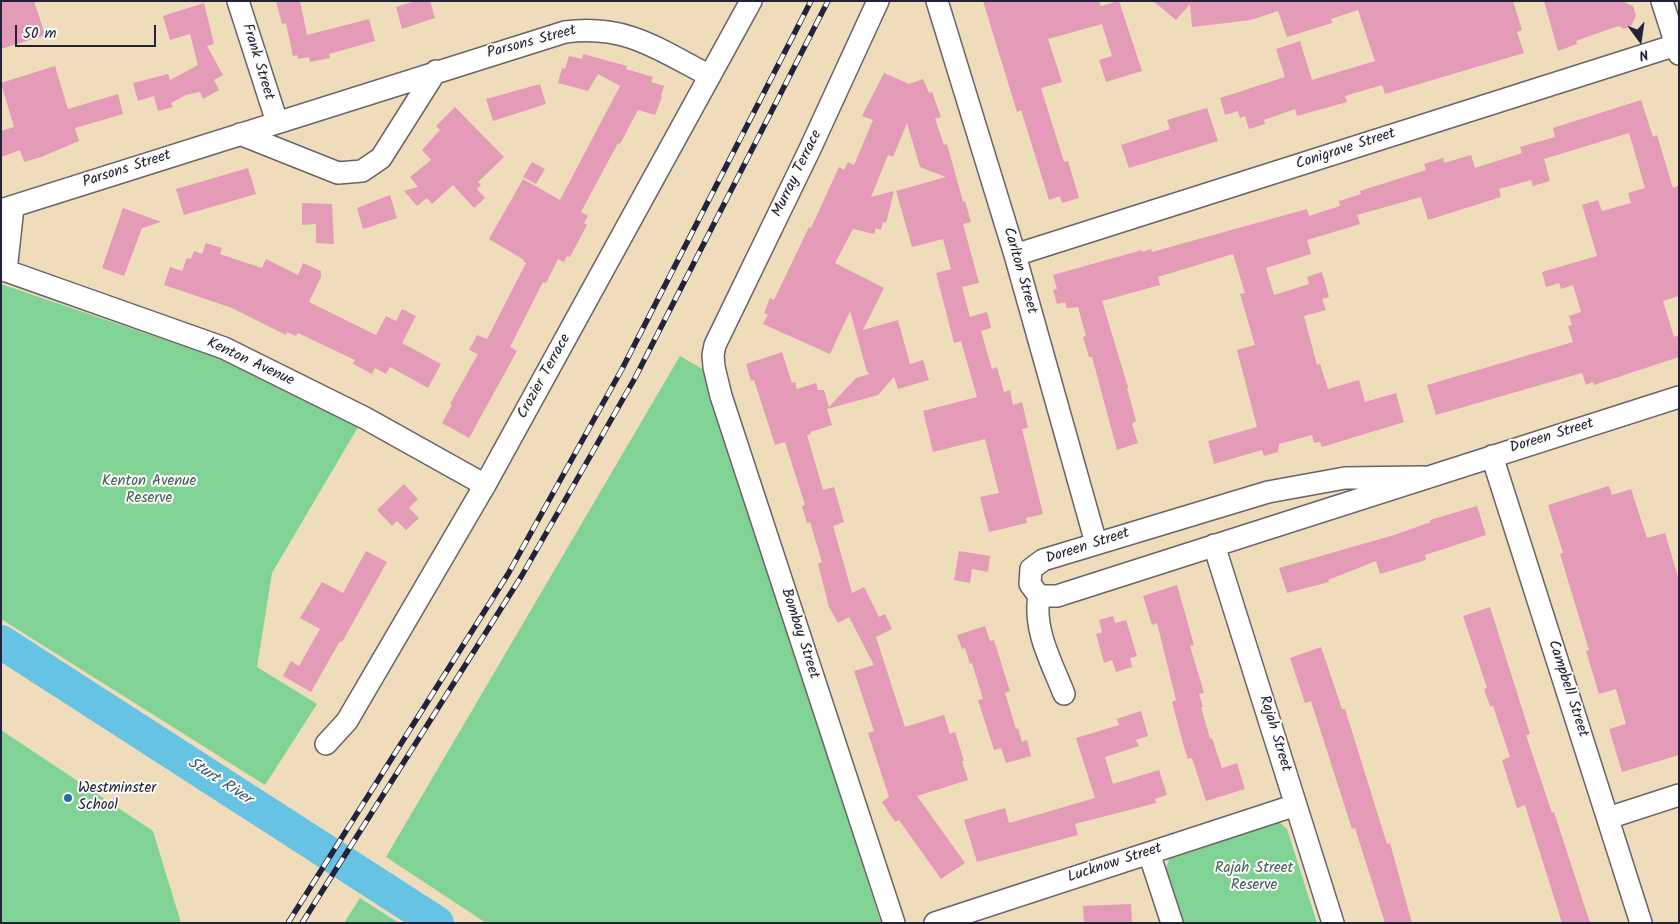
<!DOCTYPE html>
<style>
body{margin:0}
#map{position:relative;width:1680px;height:924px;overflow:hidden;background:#efdcba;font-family:Kalam,sans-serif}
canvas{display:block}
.frame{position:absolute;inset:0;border:2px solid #22223b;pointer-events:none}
.north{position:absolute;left:1615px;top:15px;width:50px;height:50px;-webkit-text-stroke:4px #fdfcf7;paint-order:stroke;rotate:166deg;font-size:14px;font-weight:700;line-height:20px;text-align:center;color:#22223b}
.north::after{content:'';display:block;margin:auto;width:18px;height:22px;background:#22223b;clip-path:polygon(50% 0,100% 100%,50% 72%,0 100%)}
.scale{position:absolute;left:15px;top:25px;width:141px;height:22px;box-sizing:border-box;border:2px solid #22223b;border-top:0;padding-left:6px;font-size:15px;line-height:18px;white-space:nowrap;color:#22223b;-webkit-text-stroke:4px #fdfcf7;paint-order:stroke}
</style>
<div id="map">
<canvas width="1680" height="924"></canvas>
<div class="frame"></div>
<div class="north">N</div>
<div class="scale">50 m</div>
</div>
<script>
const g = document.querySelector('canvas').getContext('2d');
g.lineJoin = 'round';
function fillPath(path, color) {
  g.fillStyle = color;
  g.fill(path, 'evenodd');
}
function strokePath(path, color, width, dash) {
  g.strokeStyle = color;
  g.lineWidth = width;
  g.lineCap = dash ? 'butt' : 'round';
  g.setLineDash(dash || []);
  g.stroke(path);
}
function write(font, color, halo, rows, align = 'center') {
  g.font = font + ' Kalam,sans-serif';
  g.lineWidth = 4;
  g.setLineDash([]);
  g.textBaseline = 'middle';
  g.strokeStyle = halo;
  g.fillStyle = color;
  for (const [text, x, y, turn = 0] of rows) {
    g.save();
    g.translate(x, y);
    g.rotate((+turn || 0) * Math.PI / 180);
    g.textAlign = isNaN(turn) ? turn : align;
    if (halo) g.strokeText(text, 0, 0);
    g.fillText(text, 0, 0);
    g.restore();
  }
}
fillPath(new Path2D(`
 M1,284L218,358L358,427L272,573L257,667L317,704L265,785L1,619Z
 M680,356L704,370L881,923H486L386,857Z
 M1,730L153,831L181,923H1Z
 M1278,821L1287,829L1317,923H1184L1166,868L1170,857Z
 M360,898L399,923H344Z`), '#81d395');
strokePath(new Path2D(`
 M1,642L437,923`), '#66c3e4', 34);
fillPath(new Path2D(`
 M1,1H34L45,35L1,49Z
 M276,1H300L307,35L369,19L375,41L329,54L330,58L310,62L309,57L298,59L297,55L293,56L286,23L282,24Z
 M416,1H430L435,18L402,29L396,7Z
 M983,1H1099L1101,6L1119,1L1142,71L1106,82L1099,60L1112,56L1102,24L1048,39L1062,82L1041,88L1064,162L1068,161L1079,198L1062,203L1060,196L1049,200L1021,110L1017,112Z
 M1153,1H1513L1522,30L1517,32L1524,53L1385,94L1382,85L1345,96L1347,102L1297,116L1295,109L1264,120L1265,124L1249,129L1245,116L1240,118L1238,111L1225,115L1220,98L1285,77L1276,49L1300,41L1312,80L1375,61L1358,10L1331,19L1332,23L1287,37L1278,11L1251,20L1192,27L1190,4L1176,20Z
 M1544,1H1622L1633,6L1636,16L1631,26L1624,29L1619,26L1598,33L1576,41L1577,44L1558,51Z
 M204,3L214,44L207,46L223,75L214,80L219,90L203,99L200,92L186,95L171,103L173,107L158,111L154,96L138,101L133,83L168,74L170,80L198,65L190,34L170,40L163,16Z
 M583,54L627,66L626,69L653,77L651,82L664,86L661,96L662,97L655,115L638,110L620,144L618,143L581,212L588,216L584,223L587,225L570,257L567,256L564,262L558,259L546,283L543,282L510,347L517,351L469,438L442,423L452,405L450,404L478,354L469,350L477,335L487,339L526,263L523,261L524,260L489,239L523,179L560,200L620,86L598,74L588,91L558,83L562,68L565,69L569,56L582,59Z
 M55,66L68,109L118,94L123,114L75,128L79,141L41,157L24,162L20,150L1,157V131L14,127L1,83Z
 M884,73L909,84L923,79L929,93L932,92L941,117L935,119L944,145L947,144L963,202L965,201L971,222L963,224L979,283L962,287L970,317L987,312L991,328L981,331L992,369L997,367L1004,392L1010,390L1013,405L1022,402L1028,428L1022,429L1043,514L1026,518L1027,523L989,532L980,497L999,493L985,439L933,452L923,411L977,397L961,341L954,343L936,273L951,269L943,239L912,247L896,191L946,177L920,167L907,123L893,157L888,155L871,197L894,191L886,223L883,222L881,230L876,228L874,234L853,229L835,263L884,288L863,330L898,320L910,364L923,360L929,380L898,389L894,377L878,395L827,409L832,425L810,432L811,434L807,435L823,490L834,487L844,522L833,526L852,593L864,587L879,617L885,614L892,629L876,637L905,727L944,715L950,734L955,732L964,761H962L968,780L917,796L965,863L941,879L899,820L895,822L882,802L889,797L868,733L874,731L854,671L874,665L849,617L838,623L829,607L818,564L822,562L810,522L807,523L802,506L805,505L785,442L775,445L754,380L751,381L746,364L782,352L792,383L795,382L797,389L816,383L818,390H824L829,407L856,378L870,374L867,372L850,311L830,354L763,324L768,315L764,313L770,298L774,300L809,227L811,228L839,167L844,170L848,162L854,165L873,120L862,116Z
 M540,84L546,104L493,121L486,99Z
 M1641,100L1653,137L1657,135L1673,188L1679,185V296L1663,301L1674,337L1679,335V357L1594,385L1593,382L1586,385L1582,373L1436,415L1427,385L1573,342L1568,326L1572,325L1569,316L1581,312L1573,285L1561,289L1559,283L1546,287L1542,272L1597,256L1582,205L1598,200L1602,211L1631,203L1628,193L1645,188L1629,133L1544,159L1550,181L1533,186L1531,180L1499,189L1501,197L1428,220L1421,197L1357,215L1360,224L1307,240L1311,254L1266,268L1274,295L1309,284L1307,277L1322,272L1329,297L1322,299L1326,310L1304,316L1317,365L1320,364L1328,389L1359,380L1365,402L1396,393L1404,422L1322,447L1320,442L1314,443L1312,435L1279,444L1278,452L1264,456L1262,450L1214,464L1208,441L1257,427L1237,350L1255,345L1240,294L1245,293L1233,254L1158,277L1160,285L1102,301L1128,387L1127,388L1136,421L1132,424L1138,443L1117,450L1092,357H1089L1083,337L1086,336L1078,307L1067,308L1065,302L1057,304L1053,290L1057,289L1053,275L1142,250V252L1151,249L1152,252L1307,209L1309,216L1340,206L1339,201L1361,194L1360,191L1426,170L1424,164L1443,158L1444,163L1471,155L1475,168L1522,153L1520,147L1555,137L1553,128Z
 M455,107L504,157L478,182L481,185L477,189L485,198L474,208L453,185L432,204L427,198L417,206L404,191L418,187L410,177L431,160L422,150L440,130L436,126Z
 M1207,108L1218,141L1129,168L1121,145L1170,129L1167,120Z
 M532,162L545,169L536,184L523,177Z
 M248,168L256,194L184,215L176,189Z
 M390,195L397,218L363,229L357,208Z
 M302,203L332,204L334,244L316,243V224L302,225Z
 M123,208L161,222L142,228L124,276L102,268Z
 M206,243L222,248L220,254L262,268L266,259L298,275L303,263L321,271V277L309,302L376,335L386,316L396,321L402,309L416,316L402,343L441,364L428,388L390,367L386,374L375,368L372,374L353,364L355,360L298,333L296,336L287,332L286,335L232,308L164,285L170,267L182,271L187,258L191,259L194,251L202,254Z
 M404,484L418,499L409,508L419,518L406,530L397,521L392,526L377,510Z
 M1609,486L1612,495L1631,489L1647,538L1665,533L1679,580V755L1622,772L1609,729L1626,724L1616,689L1599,694L1586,651L1589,650L1560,554L1563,553L1548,505Z
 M1477,506L1486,535L1425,555L1426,560L1380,574L1376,561L1328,580L1329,582L1287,593L1279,568L1394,535L1431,522L1430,520Z
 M366,551L387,562L342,642L340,641L311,692L283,676L291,661L299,666L320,629L300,618L322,582L343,593Z
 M959,551L990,556L988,572L972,569L970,583L954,580Z
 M1177,585L1194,645L1190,646L1204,693L1199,694L1203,707H1201L1210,739L1212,738L1222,768L1237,763L1245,789L1206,801L1192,758L1188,759L1184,747L1172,702L1176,700L1157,623L1152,625L1143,596Z
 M1490,607L1530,734L1526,735L1552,813L1554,812L1590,923H1562L1525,805L1517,808L1502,760L1510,757L1493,706H1490L1484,689L1487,688L1463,616Z
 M1113,616L1115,623L1126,620L1137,656L1130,658L1132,667L1116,672L1112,660L1104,663L1096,634L1102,632L1099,620Z
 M985,626L990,641L994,640L1003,669L1010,691L1005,693L1016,729L1018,728L1022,742L1027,740L1031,756L1006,763L1001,748L994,750L978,700L983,699L972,663L970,664L965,648L962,649L957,635Z
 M1321,647L1342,709H1345L1387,844L1390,843L1412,923H1385L1355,828L1352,829L1311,701L1305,703L1290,658Z
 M1141,711L1148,736L1136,740L1139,746L1105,757L1113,784L1159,770L1167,795L1155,799L1156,803L1075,824L1078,835L977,862L964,820L1005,808L1009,823L1095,798L1076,738L1119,725L1117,719Z
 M1131,904L1132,923H1084L1083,906Z`), '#e39bb7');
const street = new Path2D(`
 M238,1L277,122
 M878,1L810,149L715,345L713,355L714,367L721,396L894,923
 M937,1L1015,255L1096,543
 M1662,1L1679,54
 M240,134L338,173L362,171L381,158L436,71
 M1,210L565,32C626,24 658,49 710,76
 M1015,255L1676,45
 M1,269L224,348L365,418L485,485
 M6,271L13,207
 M1492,456L1641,923
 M1424,477L1345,478L1268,492L1043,560L1031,569L1030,584L1039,596H1057L1679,397
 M1214,545L1333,923
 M1039,596C1033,630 1052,663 1064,694
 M326,744L347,721L485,485L751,1
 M1608,818L1679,795
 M1149,853L1172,923
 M935,923L1296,805`);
strokePath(street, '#6a6367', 24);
strokePath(street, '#fff', 21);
const rail = new Path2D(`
 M288,923L508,574L622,369L811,1
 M302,923L521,577L635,378L828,1`);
strokePath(rail, '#22223b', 5.5);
strokePath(rail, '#fdfcf7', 4, [11]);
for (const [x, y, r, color] of [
 [68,798,5,"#1f6fb2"]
]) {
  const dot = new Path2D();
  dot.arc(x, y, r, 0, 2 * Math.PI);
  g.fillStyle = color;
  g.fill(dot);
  strokePath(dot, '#fdfcf7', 2);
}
write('15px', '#22223b', '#fdfcf7', [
 ["Parsons Street",532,43,-15],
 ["Frank Street",257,62,73],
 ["Conigrave Street",1346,150,-18],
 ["Parsons Street",127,170,-18],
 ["Murray Terrace",798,174,-64],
 ["Carlton Street",1019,271,74],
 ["Kenton Avenue",250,363,25],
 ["Crozier Terrace",545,377,-61],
 ["Doreen Street",1552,437,-17],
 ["Doreen Street",1088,547,-18],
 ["Bombay Street",799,634,72],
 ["Campbell Street",1567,689,72],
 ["Rajah Street",1274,734,73],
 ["Lucknow Street",1115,864,-18]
]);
write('15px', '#43605a', '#fdfcf7', [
 ["Kenton Avenue",149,482],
 ["Reserve",149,499],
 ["Rajah Street",1254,869],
 ["Reserve",1254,886]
]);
write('15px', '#22223b', '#fdfcf7', [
 ["Westminster",78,789],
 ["School",78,806]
], 'left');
write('italic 16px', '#3a5a76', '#fdfcf7', [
 ["Sturt River",219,782,33]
]);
</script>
